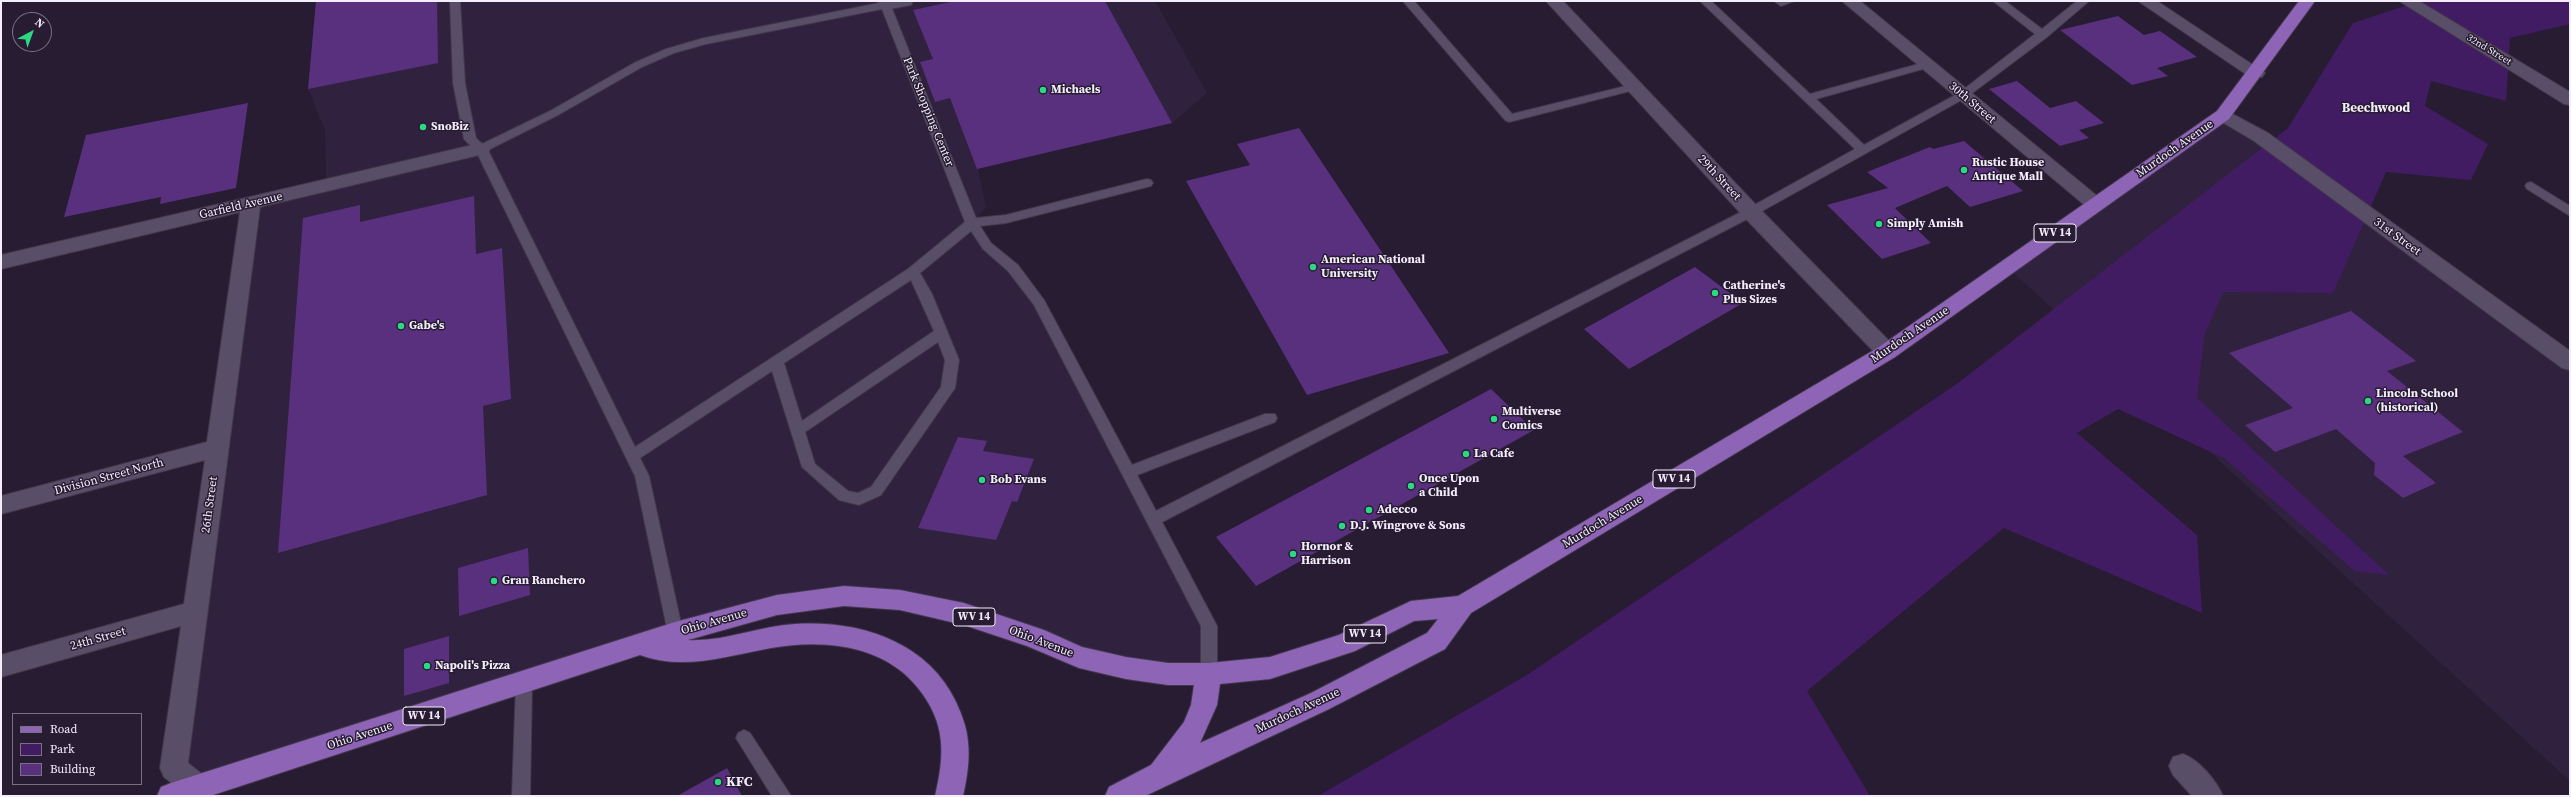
<!DOCTYPE html>
<html>
<head>
<meta charset="utf-8">
<style>
  body { margin:0 }
  #map { position:relative; width:2571px; height:797px; overflow:hidden; background:#271c32; font-family:"Source Serif 4",serif }
  canvas { display:block }
  .frame { position:absolute; inset:0; border:2px solid #f4edfc; pointer-events:none }
  .legend { position:absolute; left:12px; top:713px; width:130px; height:72px; box-sizing:border-box; background:#271c32; border:1px solid #797083; margin:0; padding:5px 7px; list-style:none; font-size:12px; color:#f4edfc }
  .legend li { display:flex; align-items:center; gap:8px; height:20px }
  .legend b { width:20px; border:1px solid #797083 }
  .north { position:absolute; left:12px; top:12px; width:40px; height:40px; box-sizing:border-box; background:#271c32; border:1px solid #797083; border-radius:50%; rotate:41deg; font-size:11px; font-weight:700; line-height:16px; text-align:center; color:#f4edfc }
  .north::after { content:''; display:block; margin:auto; width:14px; height:18px; background:#2dd884; clip-path:polygon(50% 0,100% 100%,50% 72%,0 100%) }
</style>
</head>
<body>
<div id="map">
<canvas width="2571" height="797"></canvas>
<div class="frame"></div>
<ul class="legend">
<li><b style="height:5px;background:#8d64b6"></b>Road</li>
<li><b style="height:11px;background:#421c63"></b>Park</li>
<li><b style="height:11px;background:#58307e"></b>Building</li>
</ul>
<div class="north">N</div>
</div>
<script>
const c = document.querySelector('canvas').getContext('2d');
c.lineJoin = 'round';
function fill(path, color) {
  c.fillStyle = color;
  c.fill(path, 'evenodd');
}
function trace(path, color, width, dash) {
  c.strokeStyle = color;
  c.lineWidth = width;
  c.lineCap = dash ? 'butt' : 'round';
  c.setLineDash(dash || []);
  c.stroke(path);
}
function label(font, color, halo, rows, align = 'center') {
  c.font = font + ' "Source Serif 4",serif';
  c.lineWidth = 3;
  c.setLineDash([]);
  c.textBaseline = 'middle';
  c.strokeStyle = halo;
  c.fillStyle = color;
  for (const [text, x, y, turn = 0] of rows) {
    c.save();
    c.translate(x, y);
    c.rotate((+turn || 0) * Math.PI / 180);
    c.textAlign = isNaN(turn) ? turn : align;
    if (halo) c.strokeText(text, 0, 0);
    c.fillText(text, 0, 0);
    c.restore();
  }
}
fill(new Path2D(`
  M316,1h839l52,92 -35,30 -194,46 8,38 -14,16 67,80 170,323v48h-41l-268,-74 -123,5 -579,183 -24,-20 77,-565 75,-17 -1,-56 -17,-41z
  M2223,115l347,247v419l-563,-514z`), '#30223e');
fill(new Path2D(`
  M2420,1h150v23l-60,14 -4,63 -75,-20 -6,25 63,38 -17,36 -85,-8 -53,121 -110,-1 -19,44 -7,62 192,177 -34,-4 -131,-113 -106,-49 -41,24 120,102 5,78 -198,-85 -197,163 63,105h-552l209,-121 431,-292 330,-255 65,-105z`), '#421c63');
fill(new Path2D(`
  M316,1h121l1,62 -130,26z
  M955,1h150l67,122 -195,46 -27,-71 -15,4 -15,-40 13,-3 -20,-49z
  M2118,16l26,19 16,-4 37,26 -40,11 11,8 -36,9 -72,-55z
  M2017,81l33,27 26,-7 28,22 -25,7 10,8 -29,8 -71,-57z
  M248,103l-12,85 -76,16 1,-7 -97,20 22,-82z
  M1299,128l150,225 -142,42 -121,-214 64,-16 -13,-21z
  M1964,141l59,50 -53,16 -23,-21 -52,22 36,35 -49,16 -55,-54 61,-17 -21,-16 63,-25 3,2z
  M474,196l2,58 26,-6 9,151 -28,7 4,89 -209,58 25,-335 57,-13v17z
  M1695,267l48,36 -114,66 -45,-40z
  M2351,311l65,50 -29,10 76,61 -60,24 33,27 -33,15 -29,-23 1,-12 -39,-34 -61,23 -30,-27 48,-17 -64,-55z
  M1491,389l43,41 -278,156 -40,-49z
  M958,437l29,4 -4,10 51,8 -17,43 -5,-1 -16,39 -78,-12z
  M528,548l2,47 -71,21 -1,-48z
  M449,636v47l-45,13v-47z
  M727,768l15,28h-65z`), '#58307e');
const service = new Path2D(`
  M450,1h10l5,82 11,55 6,6 68,-33 84,-48 32,-14 38,-11 175,-35v-2h10l87,217 30,-3 141,-36 4,1 2,3 -2,3 -145,37 -26,3 11,17 27,22 26,35 88,165 133,-51h10l2,4 -2,4 -138,53 19,36 591,-302 108,-60 -155,-148h11l99,93 112,-31h8v4l-114,32 48,46 95,-52 76,-59 -42,-33h12l37,28 35,-28h12l-42,36 -80,60 -212,118 -593,307 55,104v48l-2,5 -6,2 -6,-2 -2,-5v-48l-167,-321 -26,-34 -25,-22 -12,-18 -51,42 12,21 27,66 -4,28 -74,107 -22,10 -20,-5 -37,-33 -30,-96 -132,87 9,18 34,157 -2,5 -6,2 -6,-2 -34,-162 -159,-325 -12,-12 -11,-56zM882,9l83,213 -57,47 -273,178 -147,-297 70,-35 84,-48 32,-14 32,-9zM911,280l23,51 -132,90 -18,-58zM938,342l7,18 -4,27 -70,100 -13,6 -10,-2 -33,-27 -10,-32z
  M1403,1h11l98,113 122,-30 6,3 -2,2 -129,33 -4,-2z
  M1774,1h20l-13,5z
  M2531,182l39,24v10l-43,-27 -2,-3 2,-3z
  M524,676l6,2 2,5 -2,113h-18l4,-113 2,-5z
  M744,730l6,3 41,63h-19l-36,-58 2,-5z`);
const minor = new Path2D(`
  M879,1h34l-2,4 -26,5 -8,-5z
  M1546,1h17l195,206 137,140 3,5 -3,5 -8,3 -8,-3 -135,-140z
  M1842,1h18l242,199 3,4 -3,4 -7,2 -7,-2z
  M2138,1h19l108,72 -3,4h-12z
  M2399,1h20l151,91v13l-6,-1z
  M481,143l7,2 2,4 -2,4 -228,54 -72,556c12,10 25,16 23,33h-28l1,-3 -20,-16 -4,-9 21,-142 -180,51v-22l183,-51 21,-144 -204,54v-18l206,-54 33,-230 -239,57v-14z
  M2183,754c16,6 33,26 40,42h-31l-19,-21 -4,-9 4,-9z`);
const tertiary = new Path2D(`
  M2223,109l45,24 302,218v19l-8,-2 -308,-227 -37,-22 -3,-4 3,-4z`);
const primary = new Path2D(`
  M2299,1h16l-86,118 -334,238 -424,256 -26,36 -116,60 -184,87h-40l4,-9 42,-22 33,-43 7,-17 3,-20h-26l-42,-6 -47,-11 -52,-22 -63,-21 -64,-15 -56,-4 -67,9 -89,25c36,2 71,-14 107,-16 64,-4 132,17 161,78 6,13 11,26 12,40 2,18 -1,36 -5,54h-28c10,-42 11,-73 -17,-108 -35,-44 -96,-49 -147,-40 -44,8 -87,23 -131,7l-430,141h-53l4,-9 10,-4 504,-161 102,-27 67,-9 56,4 64,13 80,27 38,17 44,10 42,6h41l61,-6 69,-22 72,-34 47,-5 421,-249 338,-236zM1438,619l-11,14 -116,60 -111,50 17,-38 3,-21 50,-5 85,-28 59,-30z`);
trace(service, '#42394b', 2);
trace(minor, '#42394b', 2);
trace(tertiary, '#42394b', 2);
trace(primary, '#42394b', 2);
fill(service, '#594e67');
fill(minor, '#594e67');
fill(tertiary, '#594e67');
fill(primary, '#8d64b6');
for (const [x, y, r, color] of [
  [1043,90,4,"#2dd884"],
  [423,127,4,"#2dd884"],
  [1964,170,4,"#2dd884"],
  [1879,224,4,"#2dd884"],
  [1313,267,4,"#2dd884"],
  [1715,293,4,"#2dd884"],
  [401,326,4,"#2dd884"],
  [2368,401,4,"#2dd884"],
  [1494,419,4,"#2dd884"],
  [1466,454,4,"#2dd884"],
  [982,480,4,"#2dd884"],
  [1411,486,4,"#2dd884"],
  [1369,510,4,"#2dd884"],
  [1342,526,4,"#2dd884"],
  [1293,554,4,"#2dd884"],
  [494,581,4,"#2dd884"],
  [427,666,4,"#2dd884"],
  [718,782,4,"#2dd884"]
]) {
  const dot = new Path2D();
  dot.arc(x, y, r, 0, 2 * Math.PI);
  c.fillStyle = color;
  c.fill(dot);
  trace(dot, '#271c32', 1.5);
}
label('10px', '#f4edfc', '#271c32', [
  ["32nd Street",2489,50,31]
]);
for (const [x, y, w] of [
  [2055,233,42],
  [1674,479,42],
  [974,617,42],
  [1365,634,42],
  [424,716,42]
]) {
  const box = new Path2D();
  box.roundRect(x - w / 2, y - 9, w, 18, 3);
  c.fillStyle = '#271c32';
  c.fill(box);
  trace(box, '#f4edfc', 1);
}
label('bold 11px', '#f4edfc', null, [
  ["WV 14",2055,233],
  ["WV 14",1674,479],
  ["WV 14",974,617],
  ["WV 14",1365,634],
  ["WV 14",424,716]
]);
label('bold 12px', '#f4edfc', '#271c32', [
  ["Michaels",1051,90],
  ["SnoBiz",431,127],
  ["Rustic House",1972,163],
  ["Antique Mall",1972,177],
  ["Simply Amish",1887,224],
  ["American National",1321,260],
  ["University",1321,274],
  ["Catherine's",1723,286],
  ["Plus Sizes",1723,300],
  ["Gabe's",409,326],
  ["Lincoln School",2376,394],
  ["(historical)",2376,408],
  ["Multiverse",1502,412],
  ["Comics",1502,426],
  ["La Cafe",1474,454],
  ["Once Upon",1419,479],
  ["a Child",1419,493],
  ["Bob Evans",990,480],
  ["Adecco",1377,510],
  ["D.J. Wingrove & Sons",1350,526],
  ["Hornor &",1301,547],
  ["Harrison",1301,561],
  ["Gran Ranchero",502,581],
  ["Napoli's Pizza",435,666]
], 'left');
label('12px', '#f4edfc', '#271c32', [
  ["30th Street",1972,103,40],
  ["Park Shopping Center",928,112,68],
  ["Murdoch Avenue",2175,149,-35],
  ["29th Street",1719,178,47],
  ["Garfield Avenue",241,206,-13],
  ["31st Street",2397,237,36],
  ["Murdoch Avenue",1910,335,-34],
  ["Division Street North",109,477,-15],
  ["26th Street",210,505,-82],
  ["Murdoch Avenue",1603,522,-31],
  ["Ohio Avenue",714,622,-16],
  ["24th Street",98,639,-16],
  ["Ohio Avenue",1041,642,21],
  ["Murdoch Avenue",1298,711,-25],
  ["Ohio Avenue",360,736,-18]
]);
label('bold 13px', '#f4edfc', '#271c32', [
  ["Beechwood",2376,109]
]);
label('bold 14px', '#f4edfc', '#271c32', [
  ["KFC",726,782]
], 'left');
</script>
</body>
</html>
